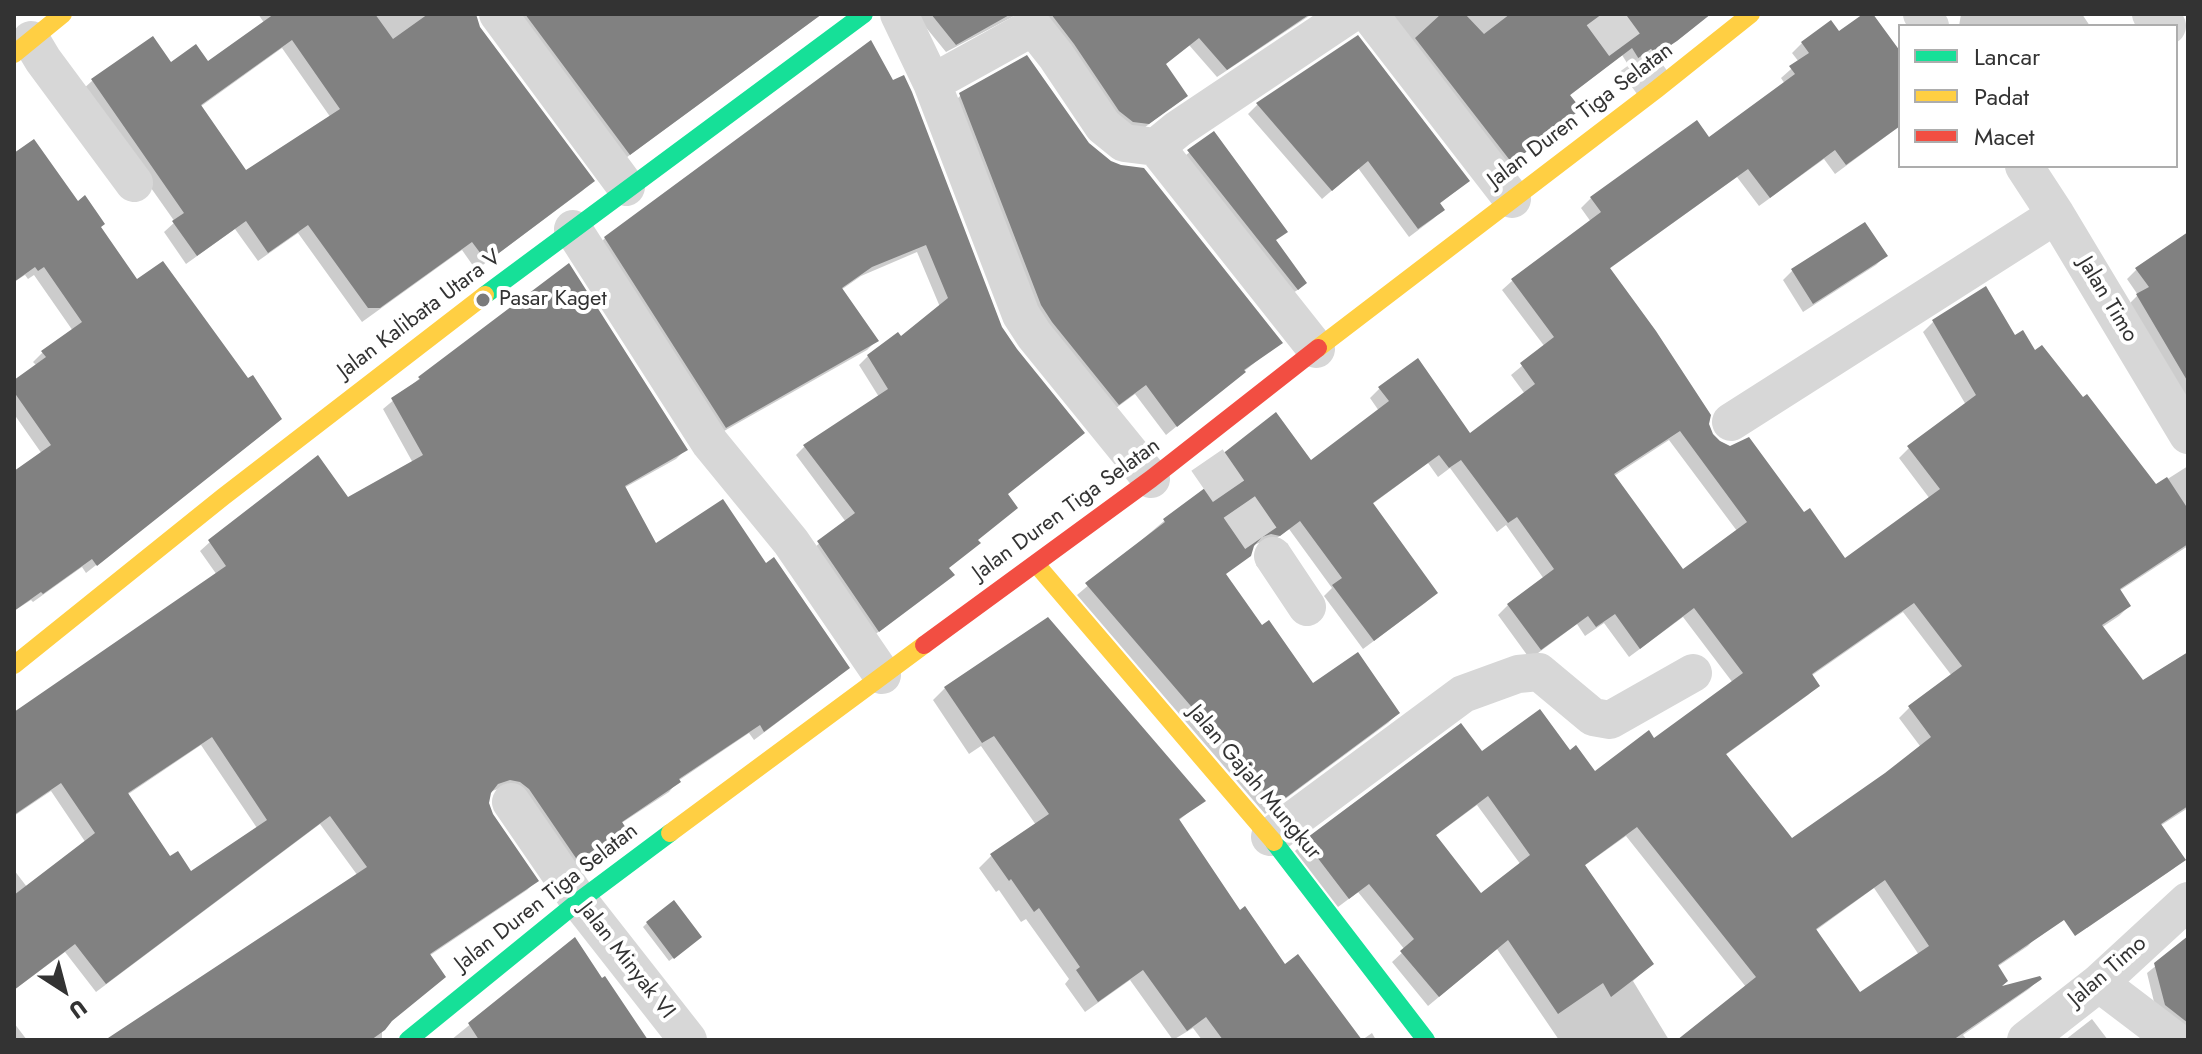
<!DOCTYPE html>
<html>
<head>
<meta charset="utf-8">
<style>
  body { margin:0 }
  #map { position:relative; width:2202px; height:1054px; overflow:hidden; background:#fff; font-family:Jost,sans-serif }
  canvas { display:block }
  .frame { position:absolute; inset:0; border:16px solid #333; pointer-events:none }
  .legend { position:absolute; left:1898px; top:24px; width:280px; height:144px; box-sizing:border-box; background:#fff; border:2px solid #adadad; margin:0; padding:10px 14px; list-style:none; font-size:24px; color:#333 }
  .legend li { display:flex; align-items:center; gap:16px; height:40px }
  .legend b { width:40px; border:2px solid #adadad }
  .north { position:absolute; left:24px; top:950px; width:80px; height:80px; -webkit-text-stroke:6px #fff; paint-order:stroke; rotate:144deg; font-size:22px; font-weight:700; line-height:32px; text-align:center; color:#333 }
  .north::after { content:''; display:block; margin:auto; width:28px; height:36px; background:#333; clip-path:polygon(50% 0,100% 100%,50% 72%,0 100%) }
</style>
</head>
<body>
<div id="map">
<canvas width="2202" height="1054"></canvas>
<div class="frame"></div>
<ul class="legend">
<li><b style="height:10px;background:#16e098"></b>Lancar</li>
<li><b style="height:10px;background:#ffcf43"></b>Padat</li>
<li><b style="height:10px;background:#f24e42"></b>Macet</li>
</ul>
<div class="north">U</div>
</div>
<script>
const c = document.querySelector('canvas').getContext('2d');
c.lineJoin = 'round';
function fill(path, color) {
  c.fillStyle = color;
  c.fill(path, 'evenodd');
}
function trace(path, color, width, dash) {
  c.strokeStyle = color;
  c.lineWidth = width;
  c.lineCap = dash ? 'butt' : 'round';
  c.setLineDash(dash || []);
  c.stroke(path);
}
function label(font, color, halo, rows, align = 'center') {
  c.font = font + ' Jost,sans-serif';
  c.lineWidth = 8;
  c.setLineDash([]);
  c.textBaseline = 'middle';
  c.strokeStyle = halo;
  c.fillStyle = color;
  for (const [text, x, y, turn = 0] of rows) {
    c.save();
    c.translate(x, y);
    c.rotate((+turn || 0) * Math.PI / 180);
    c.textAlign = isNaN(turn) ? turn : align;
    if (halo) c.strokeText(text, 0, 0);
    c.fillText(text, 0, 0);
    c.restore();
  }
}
fill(new Path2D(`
  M258,14h216l5,14 113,153 -10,10 -106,79 -14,-20 -100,72 -64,-89 -40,28 -23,-32 -49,35 -22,-32 11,-10 -93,-132 10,-9 60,-42 19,26 37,-2 57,-39zM282,48l49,70 -85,54 -46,-65z
  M509,14h313l-203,149z
  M915,14h103l-72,38z
  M1027,14h285l-95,63 -28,-32 -25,20 22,30 -47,37 -15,-2z
  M1382,14h318l-6,13 -28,22 -34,22 -10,-16 -53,41 1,21 -67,53z
  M1866,14h5l29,40v72l-65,48 -11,-15 -65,47 -22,-29 -128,92 98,155 4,12 93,78 40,47 86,-62 -31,-41 10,-10 57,-43 -43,-73 10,-10 53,-33 29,49 20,15 120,134 33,-21v80l-69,45 10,15 -10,10 -18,12 42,55 45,-29v154l-28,18 23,33 -10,10 -86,59 -25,-30 -25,38 -9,10 -31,21 1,22 41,-10 -10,10 -66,46 4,5h-261l40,-53 -120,-151 -42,30 68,98 -19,17 36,59h-110l-62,-91 -69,57 -36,-44 13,-12 -47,-58 -20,15 -43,-56 10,-10 155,-115 21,28 89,-2 24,22 60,-33 79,-58 -50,-66 -54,40 -25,-34 -19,13 -8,-12 -47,35 -32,-44 10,-10 36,-26 -38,-54 -9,7 -47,-64 -12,9 -10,-14 -57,42 64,88 -10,10 -62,46 -39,-53 8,-8 -43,-59 -21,16 -9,-2 -8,3 -34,32 95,108 86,27 -10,10 -123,91 -188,-219 87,-74 43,-32 -8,-11 10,-10 101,-5 69,-52 -9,-13 10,-10 89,47 56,-41 -14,-19 34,-28 -43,-57 10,-9 79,-59 -10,-14 10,-10 117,-58 77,-56 -4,-6 18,-16 -7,-9 10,-10 37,-9zM1669,440l68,91 -55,40 -68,-95zM1903,612l49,64 -43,32 -10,10 21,28 -34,28 -95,67 -67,-85 84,-61 10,-10 -7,-9zM1477,805l44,60 -40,30 -46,-59zM1874,888l45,67 -59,39 -45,-63z
  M1961,14h121l8,12h-131z
  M1357,38l111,143 -30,24 4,5 -9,9 -24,18 -51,-69 -36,31 -74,-85 9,-9z
  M893,83l113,412 -29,46 -30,28 -4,14 -74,56 -59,-88 36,-29 -50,-67 8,-8 75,-50 -20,-32 9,-9 33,-17 39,-32 -23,-55 -56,24 -20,14 35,51 -9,9 -150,85 -120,-188 8,-9z
  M961,95l126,49 193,198 -114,93 -31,-41 -27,20 -66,-82 -91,-227z
  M1214,134l71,98 -11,9 25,48 -9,6 -108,-137z
  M14,155l63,48 21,25 39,54 132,147 -183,144 -4,-6 -49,35 -2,-2 -17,11v-137l28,-20 -28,-40v-32l23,-16 -4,-4 10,-10 30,-21 -39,-56 -6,4 -3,-4 -11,7z
  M2188,234v175l-61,-103 11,-11 -11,-16 10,-10z
  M1885,256l-9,9 -73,47 -20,-32 9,-9z
  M420,378l266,71 -10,10 -52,29 32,58 182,131 -84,63 -5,-7 -71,48 -9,11 -49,32 3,4 -9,10 -46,31 -57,-78 -13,-2 -9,3 -2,11 4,12 45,66 -9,9 -98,66 -47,75v9h-259l235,-164 -38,-52 -224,168 -31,-40 -51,38v-120l13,17 59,-44 -35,-52 -37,25v-102l203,-139 -17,-24 10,-9 138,-42 65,-37 -30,-54zM201,745l56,83 -66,45 -21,-14 -43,-64z
  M945,688l258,112 -25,21 61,92 45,53 75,74h-157l-9,-12 -20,12 -43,-60 -45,32 -20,-28 4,-5 -43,-60 -5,3 -22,-32 -3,2 -17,-24 12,-12 45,-31 -55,-79 -12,8 -36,-54z
  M647,923l49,18 -27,20 -26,-34z
  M574,940l28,41 45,59h-196z
  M2188,940v100l-33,-34 -8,-33z
  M2092,1019l16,21h-43z
  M14,1023l13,17h-13z
  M1372,1033l4,7h-14z`), '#0003');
fill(new Path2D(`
  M274,14h101l18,25 35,-25h48l4,13 115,154 -108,81 -15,-20 -92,66h-12l-60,-83 -40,28 -22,-32 -49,35 -25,-35 12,-8 -93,-134 62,-43 18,26 25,-18 12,17zM292,40l48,69 -94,61 -45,-65z
  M525,14h297l-192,141z
  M931,14h80l-55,31z
  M1051,14h259l-83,56 -28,-32 -33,26 22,32 -39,28 -16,-2 -14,-11 -45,-67z
  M1441,14h24l19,20 26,-20h201l-34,27 -35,23 -10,-16 -62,47 11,14 -69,54 -97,-125z
  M1863,14h10l27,37v75l-54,39 -11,-15 -65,48 -22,-29 -138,99 46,63 55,84 -2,9 4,10 7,7 10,5 19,-9 55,75 6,-4 35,50 95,-69 -33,-43 69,-51 -44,-75 54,-34 29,49 8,-5 12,20 7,-5 41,52 4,-3 69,90 11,-7 21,32v35l-68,45 11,17 -29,19 41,55 45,-28v154l-27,18 25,36 -111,76 -11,-16 -66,45 10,16 -6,5 38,-10 2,3 -89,61h-276l79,-63 -119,-150 -52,38 69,99 -43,33 -8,-14 -45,31 -50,-74 -69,57 -39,-46 14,-12 -45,-55 -20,15 -45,-59 157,-117 21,28 58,-42 30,41 6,-5 19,26 54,-41 5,8 89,-65 -49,-65 -54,41 -25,-35 -19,13 -8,-11 -47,34 -34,-46 47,-35 -37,-52 -9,6 -47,-63 -12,8 -10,-13 -66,48 65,90 -64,48 -42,-56 10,-7 -42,-57 -20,15 -9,-2 -9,3 -8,9 -3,10 -25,18 36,51 7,-5 44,63 45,-31 42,61 -124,92 -191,-222 80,-61 -2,-3 54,-40 -10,-13 69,-54 35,48 78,-59 -11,-14 40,-29 52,75 65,-49 -15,-21 34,-26 -43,-58 90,-67 -11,-15 107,-77 12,17 86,-63 -6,-8 20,-13 -8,-11 30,-22 8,11zM1680,431l67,91 -64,47 -69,-95zM1914,603l48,63 -54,40 23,31 -46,36 -93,65 -66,-84 94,-68 -8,-12zM1488,796l42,59 -49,38 -45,-58zM1885,880l44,66 -69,46 -44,-63z
  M1358,35l112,146 -30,22 5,7 -27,19 -50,-68 -36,30 -76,-88z
  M871,40l22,40 11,-5 8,17 90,235 15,22 68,84 -77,61 10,14 -40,32 3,3 -32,25 6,7 -76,57 -62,-91 38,-28 -52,-68 85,-56 -21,-34 31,-23 3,4 47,-38 -22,-53 -54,22 -30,21 37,53 -153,87 -122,-191z
  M1027,55l62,88 22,18 10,4 23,3 139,175 -39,27 2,2 -69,55 -31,-42 -27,20 -67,-83 -11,-17 -82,-212z
  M1214,131l74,101 -12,8 31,43 -9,7 -111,-140z
  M34,139l44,62 7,-6 20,29 -4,3 36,52 26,-18 85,117 5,-3 29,44 -185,147 -5,-7 -49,35 -2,-2 -27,19v-140l37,-26 -37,-53v-12l32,-23 -5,-6 41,-29 -38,-55 -6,4 -3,-4 -21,15v-129z
  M1865,222l23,34 -75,48 -22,-35z
  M2188,232v150l-52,-88 13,-7 -14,-19z
  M569,263l119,187 -63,36 31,57 67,-44 43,64 8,-6 76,111 -86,64 -4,-7 -81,54 2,3 -59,40 4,6 -48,33 -49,-72 -9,-7 -10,-2 -12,4 -7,9 -2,10 4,11 46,67 -109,73 16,23 -54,44 -7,9 -14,10h-266l262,-173 -37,-51 -224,168 -31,-40 -61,46v-95l81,-62 -34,-50 -47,32v-103l212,-146 -18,-26 110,-85 30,42 75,-42 -32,-57 29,-19 -2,-2zM212,737l55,83 -76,51 -13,-20 -8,5 -42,-63z
  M1048,617l158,184 -27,18 61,91 5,-4 40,58 13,-10 64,86h-139l-17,-23 -19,14 -44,-61 -45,32 -22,-32 4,-3 -41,-59 -5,4 -23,-33 -2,2 -19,-27 59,-40 -55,-78 -12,7 -38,-56z
  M674,900l28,37 -28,22 -28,-37z
  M2188,936v87l-23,-18 -11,-42z
  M575,937l27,41 3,-2 43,64h-169l-11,-17z`), '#818181');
trace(new Path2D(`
  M1602,14l55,75
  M1207,460l66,96`), '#d6d6d6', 38, [38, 19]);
trace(new Path2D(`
  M498,14l128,173
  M899,14l33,69 89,232 13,20 117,144
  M1369,14l143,185
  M1922,14l8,12
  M2151,14l16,12
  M31,40l12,20 91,123
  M932,83l101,-56 23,29 47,70 21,17 32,4 22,-18 172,-115
  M1156,147l160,202
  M2024,166l32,49 132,220
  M573,229l137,214 81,99 91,133
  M1731,422l325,-207
  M1273,556l34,51
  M511,802l68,99 109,139
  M1270,837l193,-143 55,-20 21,-2 54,45 17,3 83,-47
  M2099,983l75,57
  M2026,1040l73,-57 89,-82`), '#d7d7d7', 38);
trace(new Path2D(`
  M485,295l379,-281
  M1274,842l152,198
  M408,1040l171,-139 91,-68`), '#16e098', 18);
trace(new Path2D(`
  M14,54l49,-40
  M1318,348l339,-259 94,-75
  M1036,564l238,278
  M14,665l209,-168 262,-202
  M670,833l254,-188`), '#ffcf43', 18);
trace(new Path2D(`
  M924,645l227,-166 167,-131`), '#f24e42', 18);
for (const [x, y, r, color] of [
  [483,300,8,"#7a7a7a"]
]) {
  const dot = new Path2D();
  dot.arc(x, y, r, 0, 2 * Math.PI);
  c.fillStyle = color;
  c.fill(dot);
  trace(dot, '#fff', 3);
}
label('22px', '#333', '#fff', [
  ["Jalan Duren Tiga Selatan",1581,116,-37],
  ["Jalan Timo",2107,300,59],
  ["Jalan Kalibata Utara V",420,315,-37],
  ["Jalan Duren Tiga Selatan",1067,510,-36],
  ["Jalan Gajah Mungkur",1254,783,50],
  ["Jalan Duren Tiga Selatan",547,898,-38],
  ["Jalan Minyak VI",626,961,52],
  ["Jalan Timo",2108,972,-41]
]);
label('22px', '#333', '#fff', [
  ["Pasar Kaget",499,300]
], 'left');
</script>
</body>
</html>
